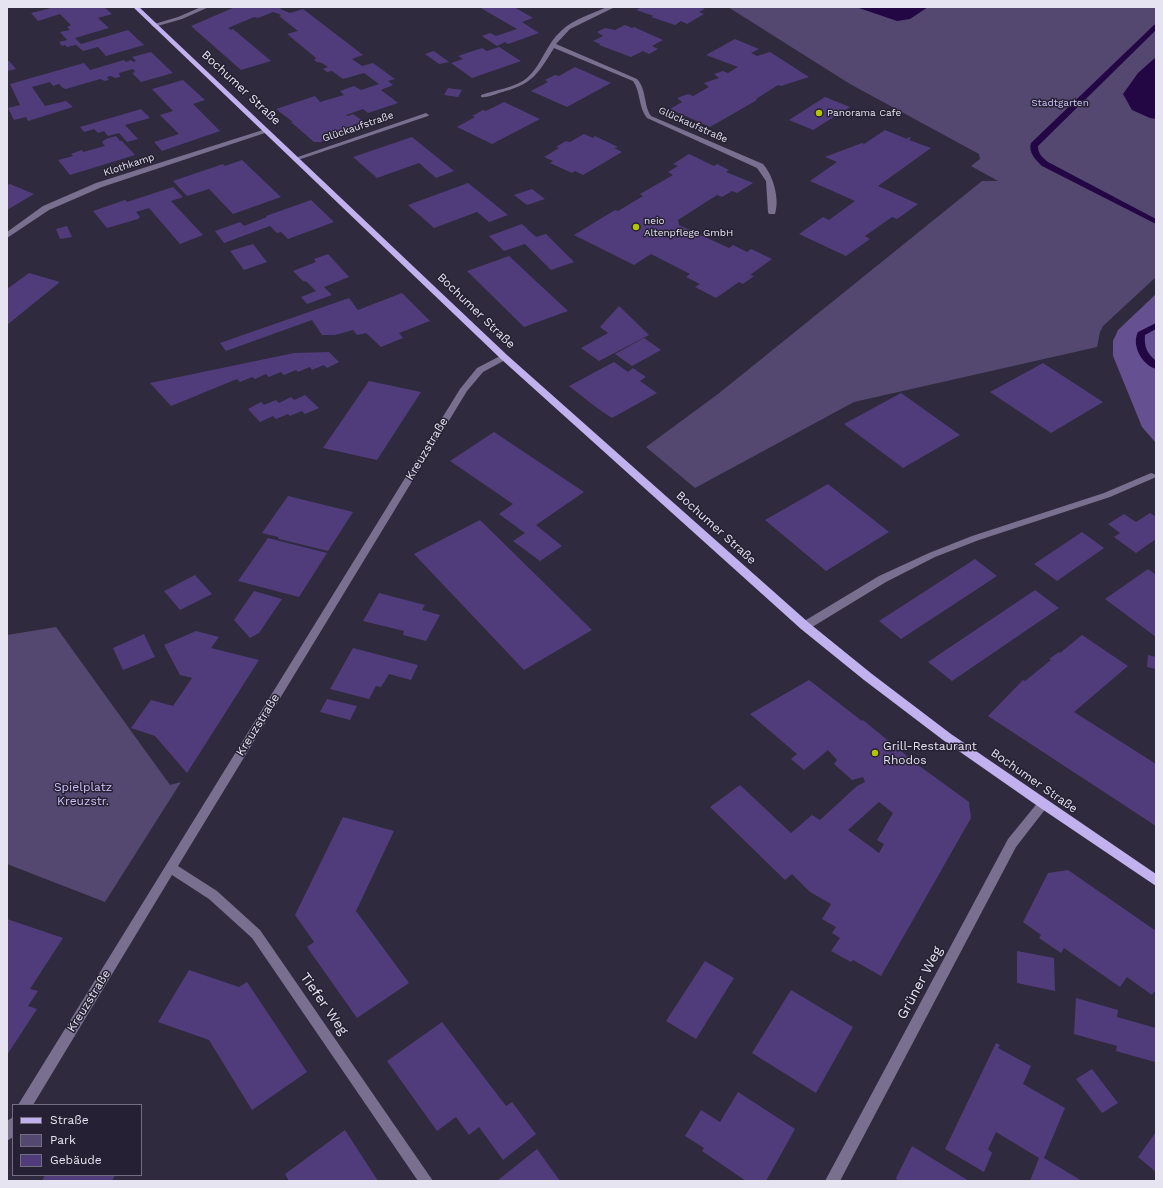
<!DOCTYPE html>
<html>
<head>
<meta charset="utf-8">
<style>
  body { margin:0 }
  #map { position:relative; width:1163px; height:1188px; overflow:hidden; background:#2f2a3d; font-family:"Work Sans",sans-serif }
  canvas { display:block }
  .frame { position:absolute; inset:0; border:8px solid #e7e4f1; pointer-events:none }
  .legend { position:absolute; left:12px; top:1104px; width:130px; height:72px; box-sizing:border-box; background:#252033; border:1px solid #736e7f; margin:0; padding:5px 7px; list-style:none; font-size:12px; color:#e7e4f1 }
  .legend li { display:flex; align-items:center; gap:8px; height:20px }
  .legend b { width:20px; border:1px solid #736e7f }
</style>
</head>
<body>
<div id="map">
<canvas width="1163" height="1188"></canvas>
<div class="frame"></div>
<ul class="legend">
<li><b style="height:5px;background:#c2b1ef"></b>Straße</li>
<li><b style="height:11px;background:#544870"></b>Park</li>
<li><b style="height:11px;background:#513c7b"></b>Gebäude</li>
</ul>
</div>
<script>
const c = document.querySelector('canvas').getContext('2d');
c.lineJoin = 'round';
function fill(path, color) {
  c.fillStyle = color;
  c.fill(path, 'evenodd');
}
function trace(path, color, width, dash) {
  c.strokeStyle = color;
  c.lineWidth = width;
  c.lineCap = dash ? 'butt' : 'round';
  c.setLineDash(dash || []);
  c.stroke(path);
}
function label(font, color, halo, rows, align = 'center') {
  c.font = font + ' "Work Sans",sans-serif';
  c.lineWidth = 3;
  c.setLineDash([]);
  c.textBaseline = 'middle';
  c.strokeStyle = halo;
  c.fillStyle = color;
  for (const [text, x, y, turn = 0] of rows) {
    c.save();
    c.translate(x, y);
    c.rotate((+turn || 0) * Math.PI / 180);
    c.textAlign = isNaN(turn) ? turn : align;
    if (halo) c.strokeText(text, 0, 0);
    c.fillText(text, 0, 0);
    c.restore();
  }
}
fill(new Path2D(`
  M728,7h428v270l-53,49 -3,6 -3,15 -243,55 -159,86 -49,-41 72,-53 264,-213h16l-27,-15 9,-7 -1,-5 -129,-70z
  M56,627l114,158 11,-3 -76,120 -98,-38v-229z`), '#544870');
fill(new Path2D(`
  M1156,294v149l-14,-16 -29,-71v-15l5,-11z`), '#655091');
fill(new Path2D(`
  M856,7h72l-18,12 -13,2z
  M1156,57v62l-6,-1 -18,-8 -9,-16 15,-21z`), '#220744');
fill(new Path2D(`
  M1156,24v6l-118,116c0,8 4,11 10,16l108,57v5l-114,-58c-6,-6 -14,-13 -11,-23l123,-118z
  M1156,323v6l-11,6c-1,12 2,18 11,26v8c-14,-4 -25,-24 -18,-37z`), '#220744');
fill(new Path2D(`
  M55,7h49l8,7 -14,4 11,10 -34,10 6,6 47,-14 16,15 -38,11 -8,-9 -15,4 -7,-6 -9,2 -2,-2 -3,1 -3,-4 8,-2 -7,-8 10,-2 -3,-3 4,-2 -11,-11 -22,7 -7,-8z
  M235,7h49l-4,2 10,4 13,-4 60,46 -11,4 10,7 11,-3 22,16 -7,2 5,4 -12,5 17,13 -30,10 -5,-4 -17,6 2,1 5,-2 17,12 -49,16h-7l-23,-20h2l-17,-13 39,-13 5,6 24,-7 -4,-4 14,-5 7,4 18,-6 -15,-11 -21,6 -11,-8 -5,1 -4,-3 5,-2 -6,-4 -5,-1 -3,-2 2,-2 -29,-24 11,-3 -19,-15 3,-1 -9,-3 -15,6 -4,-1 -26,11 3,2 2,-1 38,32 -30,9 -50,-44z
  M479,7h35l19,11 -11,4 17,11 -31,11 -3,-2 -8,4 -15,-10 8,-3 6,3 21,-7z
  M642,7h58l5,2 -6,3 5,2 -17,10 -6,-3 -6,4 -24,-8 3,-1 -18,-6z
  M625,25l7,3 2,-1 29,13 -11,6 6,3 -9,5 -6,-3 -12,6 -32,-12 1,-1 -7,-3 10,-5 -6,-4 8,-4 10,2z
  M735,39l24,10 -8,4 6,3 13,-4 39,25 -28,9 -3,-1 -22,14 1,1 -47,27 -40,-18 12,-7 -5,-4 11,-4 5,2 16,-9 -5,-4 15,-5 -5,-4 9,-3 5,2 10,-6 -32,-12z
  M499,47l22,14 -49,17 -21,-15 12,-4 -5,-3 24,-8 5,3z
  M434,51l15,11 -10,2 -14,-10z
  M151,52l22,21 -32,9 -9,-9 3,-1 -2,-3 -14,4 1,4 -5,1 -4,-2 -4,1 2,3 -4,1 -5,-2 -34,10 -3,-1 -4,-4 -6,2 -3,-4 -18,5 13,19 21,-5 7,6 -45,14 -2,-4 -12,3 -6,-12 12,-3 -10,-21 74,-21 6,7 34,-10 2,2 5,-2 2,2 3,-1 -4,-4z
  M7,61h2l7,8 -9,2z
  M575,67l36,16 -44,24 -36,-16 17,-9 -3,-2 10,-5 4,1z
  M183,80l22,20 -12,4 27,27 -58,20 -8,-9 25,-8 -19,-19 13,-4 -21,-22z
  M448,88l14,2 -4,7 -14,-2z
  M825,97l25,10 -37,23 -24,-10z
  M504,102l36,17 -48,25 -35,-17 18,-10 -3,-1 11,-6 3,1z
  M141,109l9,9 -25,7 13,14 -11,3 -8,-9 -11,3 -4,-5 -6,2 -4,-4 -10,3 -4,-5z
  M885,130l22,9 2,-2 2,1 -2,2 22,8 -53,38 40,18 -21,15 -5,-2 -27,19 5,3 -24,17 -47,-22 24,-17 6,3 26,-19 -45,-20 27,-19 -12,-5 37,-14 2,1z
  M584,134l9,4 2,-2 23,11 -4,1 8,4 -39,23 -8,-4 -3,2 -22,-10 3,-2 -9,-4 15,-9 -3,-1 10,-6 4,1z
  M116,136l4,5h2l13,14 -65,20 -12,-15 15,-4 -2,-2 11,-4 1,2 22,-6 -3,-4 4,-3z
  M412,137l42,34 -18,7 -17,-15 -42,15 -24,-21z
  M689,154l25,12 3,-2 12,6 -3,2 27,11 -16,10 -5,-2 -10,6 -5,-2 -39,25 1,5 50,23 4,-3 14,7 4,-3 21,10 -22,16 4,1 -11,8 -4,-2 -23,16 -21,-11 5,-3 -14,-7 4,-3 -39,-20 -17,11 -60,-30 41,-25 3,1 25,-15 -3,-2 33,-19 -5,-3 10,-6 -5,-2z
  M242,160l39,37 -48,17 -24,-25 -22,7 -14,-15 50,-17 2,2z
  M468,183l40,32 -19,7 -12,-10 -43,16 -26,-23z
  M10,184l24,10 -27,16v-25z
  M173,187l10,10 -12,4 32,34 -23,9 -31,-36 -13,4 4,5 -2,2 -31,9 -14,-17 32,-11 2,2z
  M532,189l13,10 -18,6 -13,-10z
  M311,200l23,22 -46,17 -7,-7 -4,1 -7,-7 -46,17 -9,-12 25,-9 4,4 23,-9 -1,-1z
  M522,224l14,13 10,-3 28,28 -23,8 -26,-26 -21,7 -15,-15z
  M67,226l5,11 -12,2 -4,-10z
  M253,244l14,18 -23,8 -14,-19z
  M328,254l21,23 -25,10 8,8 -25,9 -6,-7 15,-6 -9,-9 -4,-1 -10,-10 23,-9 -2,-3z
  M509,256l59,55 -44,16 -57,-56z
  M29,273l31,9 -53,43v-36z
  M402,293l28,28 -31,12 4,5 -22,9 -15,-14 -9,2 -4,-5 -18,5h-13l-10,-15 -86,31 -6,-8 129,-45 9,12z
  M619,306l30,29 -50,26 -18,-13 27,-15 -8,-6z
  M644,338l17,12 -29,16 -17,-12z
  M329,352l10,10 -12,6 -3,-3 -12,5 -2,-3 -12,5 -2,-2 -12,5 -3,-3 -12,5 -3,-3 -11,5 -3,-2 -12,5 -3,-3 -66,27 -21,-23 144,-30z
  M614,362l14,10 5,-4 13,9 -6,4 17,12 -45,25 -15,-10 -28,-22z
  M1043,363l60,39 -52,31 -61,-41z
  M369,381l52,11 -44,68 -54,-12z
  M901,393l59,42 -57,33 -59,-44z
  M305,395l14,13 -14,6 -3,-3 -12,5 -2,-2 -12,5 -3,-3 -13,6 -12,-13 13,-7 3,3 12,-5 3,3 12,-6 3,3z
  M494,432l90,60 -48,33 26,21 -22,15 -27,-20 12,-8 -26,-19 14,-10 -63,-43z
  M828,484l61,48 -63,39 -61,-51z
  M288,496l65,16 -25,39 -49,-12 -1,-2 -16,-4z
  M1150,513l6,4v22l-20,14 -22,-16 6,-4 -12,-9 16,-10 12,8z
  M480,520l112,110 -68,40 -110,-116z
  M1082,532l22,16 -47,33 -23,-17z
  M268,538l59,15 -28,44 -61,-16z
  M975,559l22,17 -96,63 -22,-18z
  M1148,569l8,6v62l-51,-38z
  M195,575l17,19 -32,16 -16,-19z
  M1035,590l24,18 -107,73 -24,-19z
  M254,591l28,8 -23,34 -9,5 -16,-18z
  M379,593l46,12 -3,5 18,5 -14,26 -23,-6 1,-4 -41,-10z
  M196,631l23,6 -8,11 48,12 -72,113 -32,-37 -24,-8 20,-28 22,6 19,-28 -12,-3 -16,-30z
  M144,634l11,23 -32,13 -10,-22z
  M1082,635l46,31 -54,46 82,52v62l-168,-110 35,-36 2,1 26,-21 -2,-1 10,-7 1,1z
  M353,648l65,17 -7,15 -22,-6 -8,13 -5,-1 -7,13 -39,-10z
  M1148,655l8,2v12l-9,-2z
  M809,680l53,41 1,-1 55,45 51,37 2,16 -90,158 -28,-16 -2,2 -20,-11 9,-13 -8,-5 4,-6 -14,-8 9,-15 -21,-12 -18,-18 -7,6 -75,-73 30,-22 51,48 21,-18 8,5 37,-34 8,-4 -2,-5 -11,3 -18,-16 3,-4 -9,-10 -24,20 -13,-11 6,-5 -47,-40zM879,802l14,11 -16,27 7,4 -5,9 -31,-23z
  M327,699l30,7 -7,14 -30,-8z
  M343,817l51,14 -38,80 53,72 -52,35 -50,-71 7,-5 -19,-27z
  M1068,870l88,61v62l-2,-1 -2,3 -25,-18 -7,10 -56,-39 -3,5 -22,-15 2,-3 -18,-13 25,-49z
  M7,919l56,19 -33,51 8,2 -10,15 9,3 -30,46z
  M1017,951l37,7 1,33 -38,-8z
  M705,961l29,17 -38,61 -30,-18z
  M189,970l50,17 8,-5 60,90 -55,38 -43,-70 -51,-18z
  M791,990l62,37 -37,66 -64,-40z
  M1076,998l42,12 -1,7 39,11 -1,34 -39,-11 1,-5 -43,-12z
  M442,1022l64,84 6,-4 24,32 -33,26 -24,-33 -10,8 -13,-18 -19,14 -50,-70z
  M996,1043l4,2 -2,3 33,18 -8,18 42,24 -21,50 38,23h-52l9,-23 -43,-26 -8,17 4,4 -8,19 -39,-23z
  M1092,1069l26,34 -16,10 -26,-34z
  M738,1092l57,37 -29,52h-20l-44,-30 2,-3 -19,-12 16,-26 19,12z
  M345,1130l33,51h-89l-4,-7z
  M1156,1132v40l-18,-15z
  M912,1146l57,35h-73l1,-2 -1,-1z
  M537,1149l23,32h-63z
  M45,1175h70l-3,6h-70z`), '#513c7b');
fill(new Path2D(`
  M201,7h8l-27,12 -28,8 -3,-2 27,-8z
  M607,7h8l-45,22 -14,15 81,35c10,11 6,25 14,37l112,48c10,11 17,35 12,50h-6l-1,-2 -2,-31 -9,-13 -110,-50c-9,-11 -6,-26 -14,-37l-79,-33c-18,29 -22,36 -55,45 -6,2 -13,5 -18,4v-2c14,-5 33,-7 46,-17 15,-13 19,-34 34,-47 12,-12 31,-17 46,-24z
  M426,113l3,2 -1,1 -130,44 -6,-1z
  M266,129l2,1v2l-166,55 -53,23 -42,28v-6l36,-26 53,-23z
  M504,354l4,3 -1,2 -24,13 -16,19 -289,475 39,25 43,39 173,251h-15l-166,-243 -43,-39 -37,-24 -139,230h-15l442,-716 17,-21z
  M1151,473l3,1 2,2 -2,2 -44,19 -131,43 -44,17 -49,25 -77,47h-8l-1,-3 1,-3 78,-47 50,-23 43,-17 132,-43z
  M1043,799l4,2 2,3 -2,3 -31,40 -176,334h-15l183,-342 31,-38z
  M13,1117v20l-6,4v-20z`), '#78708e');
fill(new Path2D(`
  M133,7h6l368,348 302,268 63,51 79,60 205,140v12l-117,-79 -96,-67 -79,-60 -63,-51 -300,-270z`), '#c2b1ef');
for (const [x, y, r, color] of [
  [819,113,4,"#b1c500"],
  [636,227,4,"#b1c500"],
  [875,753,4,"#b1c500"]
]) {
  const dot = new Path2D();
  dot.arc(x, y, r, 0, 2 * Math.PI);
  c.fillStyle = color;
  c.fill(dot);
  trace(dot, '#252033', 1.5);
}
label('10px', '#d1c2fb', '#252033', [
  ["Stadtgarten",1060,103]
]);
label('10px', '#e7e4f1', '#252033', [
  ["Panorama Cafe",827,113],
  ["neio",644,221],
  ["Altenpflege GmbH",644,233]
], 'left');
label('10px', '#e7e4f1', '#252033', [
  ["Glückaufstraße",693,125,24],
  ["Glückaufstraße",358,127,-19],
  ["Klothkamp",129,165,-18]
]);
label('12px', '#e7e4f1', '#252033', [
  ["Bochumer Straße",241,88,43],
  ["Bochumer Straße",476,311,44],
  ["Kreuzstraße",427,449,-59],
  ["Bochumer Straße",716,528,42],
  ["Kreuzstraße",258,725,-58],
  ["Bochumer Straße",1034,781,35],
  ["Kreuzstraße",89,1001,-58]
]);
label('12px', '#e7e4f1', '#252033', [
  ["Grill-Restaurant",883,746],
  ["Rhodos",883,760]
], 'left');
label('12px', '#d1c2fb', '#252033', [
  ["Spielplatz",83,787],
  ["Kreuzstr.",83,801]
]);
label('14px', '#e7e4f1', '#252033', [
  ["Grüner Weg",920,983,-62],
  ["Tiefer Weg",324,1004,55]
]);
</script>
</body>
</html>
